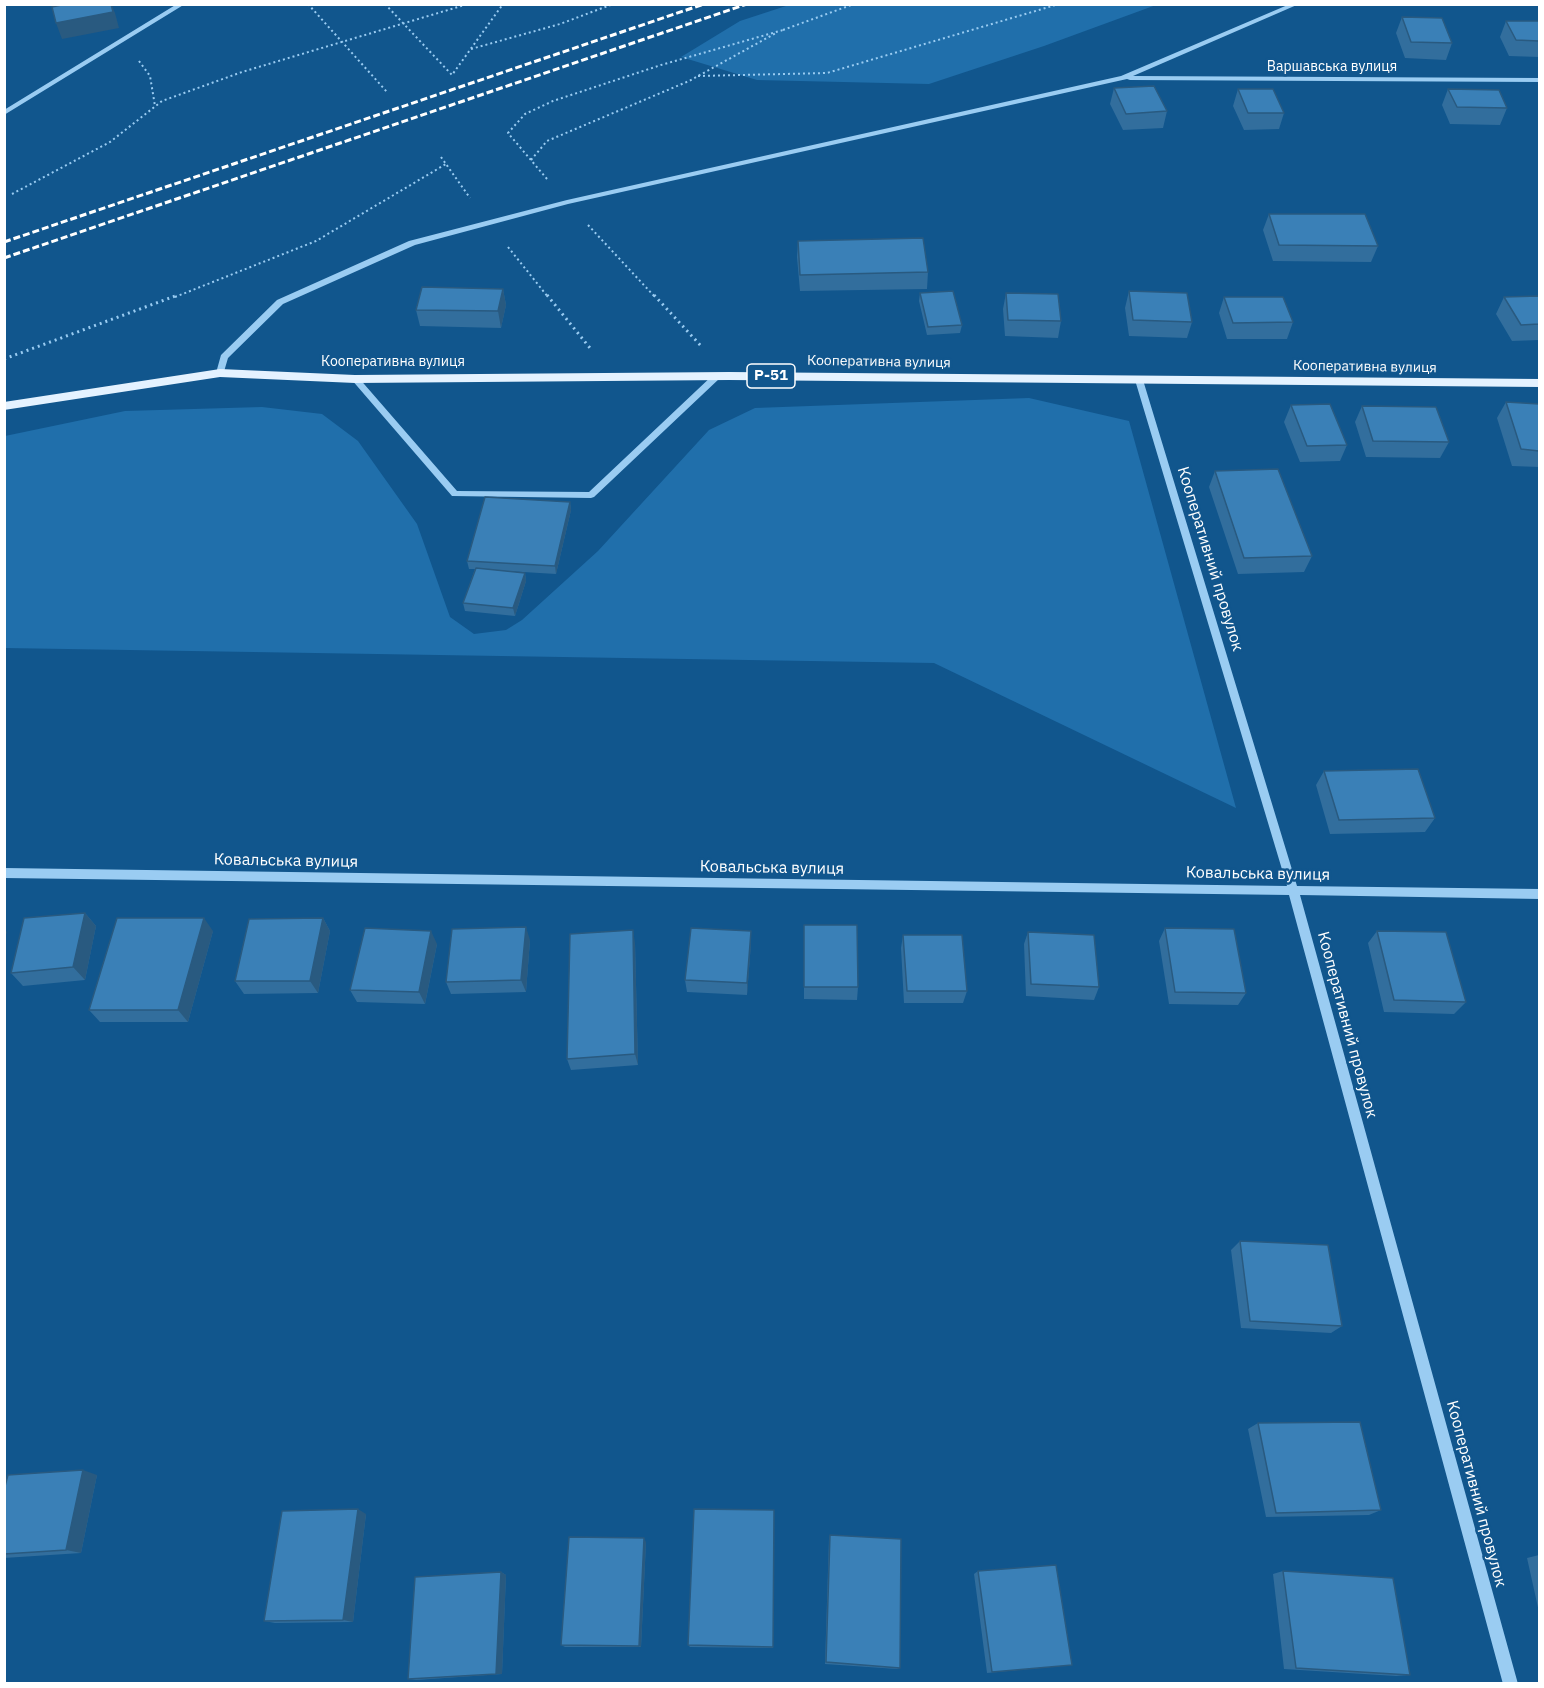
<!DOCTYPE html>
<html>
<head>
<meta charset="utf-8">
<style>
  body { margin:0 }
  #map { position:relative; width:1544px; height:1688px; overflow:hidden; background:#11568d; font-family:"IBM Plex Sans",sans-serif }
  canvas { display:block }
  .frame { position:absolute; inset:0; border:6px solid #fff; pointer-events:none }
</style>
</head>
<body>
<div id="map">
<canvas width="1544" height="1688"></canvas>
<div class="frame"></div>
</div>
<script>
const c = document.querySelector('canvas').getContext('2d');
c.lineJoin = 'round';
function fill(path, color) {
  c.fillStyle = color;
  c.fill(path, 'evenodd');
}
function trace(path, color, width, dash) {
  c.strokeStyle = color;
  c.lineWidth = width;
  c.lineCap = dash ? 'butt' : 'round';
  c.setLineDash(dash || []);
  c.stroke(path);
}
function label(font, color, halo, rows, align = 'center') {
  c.font = font + ' "IBM Plex Sans",sans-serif';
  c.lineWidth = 5;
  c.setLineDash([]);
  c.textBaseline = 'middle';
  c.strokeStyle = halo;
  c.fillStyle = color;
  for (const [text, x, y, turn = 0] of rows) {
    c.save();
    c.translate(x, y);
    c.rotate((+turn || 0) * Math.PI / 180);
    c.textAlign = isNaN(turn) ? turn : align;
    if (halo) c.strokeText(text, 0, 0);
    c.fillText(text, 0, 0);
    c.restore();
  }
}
fill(new Path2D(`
  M789,5v-1l367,1 -112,41 -115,38 -172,-4 -76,-23 59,-36z
  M1029,398l100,23 107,387 -302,-145 -929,-15v-212l120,-25 137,-4 60,7 36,27 59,83 33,93 24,17 32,-4 16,-10 76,-69 111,-121 46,-22z`), '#206fab');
trace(new Path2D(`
  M308,4l79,88
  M385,4l67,71 51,-71
  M783,30l71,-26
  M471,49l89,-25 53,-20
  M139,61l11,15 5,30
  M698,76l129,-3 232,-69
  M441,157l29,41
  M531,160l16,-19 142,-60 87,-48
  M547,179l-39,-46 17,-19 28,-13 108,-36 122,-35
  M12,194l98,-52 52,-41 80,-29 226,-68
  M588,225l67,72
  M508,247l40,50
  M175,297l141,-56 130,-77`), '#9accf2', 2, [2, 3]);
trace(new Path2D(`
  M547,295l43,53
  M654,295l48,52
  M4,359l174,-64`), '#9accf2', 3, [2, 4]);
fill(new Path2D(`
  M177,4h8l-181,111v-5z
  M1290,4h9l-166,72 407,2v4l-410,-2 -3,-1 -559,125 -153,41 -132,59 -55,54 -5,17h-6l-1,-2 5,-18 56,-55 132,-59 158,-41 554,-124z
  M717,373l4,3 -1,2 -126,119 -3,1 -139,-2 -101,-117 1,-2h6l99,114 132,1 125,-118z
  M1139,377l4,3 154,506 243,3v10l-240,-4 218,789h-15l-214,-789 -1285,-17v-10l1283,18 -152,-506z`), '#9accf2');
fill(new Path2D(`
  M220,369l135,6 374,-3 811,7v8l-811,-7 -374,3 -135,-6 -216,33v-8z`), '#e4f2ff');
trace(new Path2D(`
  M4,242l700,-238
  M4,258l743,-254`), '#fff', 3, [7, 3]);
fill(new Path2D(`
  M1402,17l50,26 -6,17 -41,-2 -9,-25z
  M1506,21h33v36l-30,-1 -9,-19z
  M1114,88l53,23 -4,17 -40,2 -13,-26z
  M1238,89l46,24 -5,16 -35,1 -11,-24z
  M1448,89l59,19 -7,17 -50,-1 -8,-19z
  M1269,214l109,32 -7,16 -98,-1 -10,-31z
  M798,241l130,31 -1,17 -127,2 -3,-34z
  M503,289l3,16 -5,23 -81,-2 -4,-16z
  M1129,291l63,31 -5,16 -58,-2 -4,-28z
  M920,293l42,32 -2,8 -33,2 -8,-34z
  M1006,293l55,28 -3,17 -53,-2 -2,-27z
  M1539,296v44l-27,1 -16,-27 8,-17z
  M1224,297l69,25 -6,17h-60l-8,-26z
  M1506,402l33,2v63l-27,-1 -15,-48z
  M1291,405l56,40 -7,16 -40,1 -16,-40z
  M1362,406l87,36 -9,16 -74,-1 -11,-35z
  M1215,471l97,85 -8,16 -66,2 -29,-87z
  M570,502l1,8 -15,64 -66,-4 35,3 1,8 -11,35 -50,-5 -2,-8 12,-34h-6l-2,-8z
  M1324,771l111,47 -10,14 -95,2 -14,-49z
  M85,913l11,13 -11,54 -62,6 -12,-13z
  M323,918l7,13 -12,62 -74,1 -9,-13z
  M804,925l54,62 -1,13 -53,-1z
  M1165,928l81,65 -8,12 -69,-1 -10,-63z
  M213,931l-25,91h-88l-11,-12z
  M751,931v12l-4,52 -60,-3 -2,-12z
  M1377,931l89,71 -12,12 -70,-2 -16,-69z
  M1028,932l71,55 -5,13 -68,-4 -2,-52z
  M903,935l64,56 -4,12h-59l-3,-55z
  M530,940l-4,52 -75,2 -5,-12z
  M635,943l3,122 -67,5 -4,-11z
  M437,944l-12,60 -68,-2 -7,-12z
  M1240,1241l102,85 -11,7 -90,-5 -10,-78z
  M1258,1423l123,87 -12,5 -103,2 -18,-88z
  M97,1475l-16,78 -77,5v-68z
  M774,1510l-1,138 -83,-1 -2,-2z
  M366,1514l-13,108 -78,1 -11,-2z
  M830,1535l70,133 -3,1 -72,-5 4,-126z
  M646,1542l-5,105h-76l-4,-2z
  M1539,1555v57l-12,-54z
  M978,1571l94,94 -85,8 -13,-99z
  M1283,1571l127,104 -14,1 -112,-7 -11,-95z
  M501,1572l5,3 -4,99 -86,6 -8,-1z`), '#326e9d');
fill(new Path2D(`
  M111,4l4,9 4,15 -57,11 -6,-16z
  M503,289l3,16 -5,23 -3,-17z
  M570,502l1,8 -15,64 -1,-8z
  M525,573l1,8 -11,35 -2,-8z
  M85,913l11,13 -11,54 -12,-13z
  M204,918l9,13 -25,91 -10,-12z
  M323,918l7,13 -12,62 -8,-12z
  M526,927l4,13 -4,52 -5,-12z
  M4,929l3,3 -3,8z
  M633,930l2,13 3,122 -3,-11z
  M431,931l6,13 -12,60 -6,-12z
  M751,931v12l-4,52v-12z
  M83,1470l14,5 -16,78 -15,-3z
  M358,1509l8,5 -13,108 -10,-2z
  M644,1538l2,4 -5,105 -2,-1z
  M501,1572l5,3 -4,99h-6z`), '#295a80');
const building = new Path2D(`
  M66,4h45l2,8 -57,11 -4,-16z
  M1402,17l40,1 10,25 -41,-1z
  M1506,21h33v20l-23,-1z
  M1154,86l13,25 -41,3 -12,-26z
  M1238,89h35l11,24h-36z
  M1448,89l51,1 8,18 -50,-1z
  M1269,214h96l13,32 -99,-1z
  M923,238l5,34 -128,3 -2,-34z
  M422,287l81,2 -5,22 -82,-1z
  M953,291l9,34 -34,2 -8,-34z
  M1129,291l58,2 5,29 -59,-2z
  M1006,293l52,1 3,27 -53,-1z
  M1539,296v28l-18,1 -17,-28z
  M1224,297h59l10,25 -60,1z
  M1506,402l33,2v47l-18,-2z
  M1330,404l17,41 -40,1 -16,-41z
  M1362,406l74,1 13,35 -76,-1z
  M1278,469l34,87 -68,2 -29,-87z
  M485,497l85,5 -15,64 -88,-5z
  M476,568l49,5 -12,35 -50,-5z
  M1418,769l17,49 -96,2 -15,-49z
  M85,913l-12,54 -62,6 13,-55z
  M117,918h87l-26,92h-89z
  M323,918l-13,63h-75l14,-62z
  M804,925h53l1,62h-54z
  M526,927l-5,53 -75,2 6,-53z
  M365,928l66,3 -12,61 -69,-2z
  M691,928l60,3 -4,52 -62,-3z
  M1165,928l69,1 12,64 -71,-1z
  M633,930l2,124 -68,5 3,-125z
  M1377,931l69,1 20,70 -72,-2z
  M1028,932l66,3 5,52 -68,-3z
  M903,935h59l5,56h-60z
  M1240,1241l88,4 14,81 -92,-5z
  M1360,1422l21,88 -105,3 -18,-90z
  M83,1470l-17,80 -62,4v-64l4,-15z
  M358,1509l-15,111 -79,1 18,-110z
  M694,1509l80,1 -1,137 -85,-2z
  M830,1535l71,4 -1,129 -74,-6z
  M569,1537l75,1 -5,108 -78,-1z
  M1056,1565l16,100 -80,7 -14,-101z
  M1283,1571l110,7 17,97 -114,-7z
  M501,1572l-5,102 -88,5 7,-102z`);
fill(building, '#3a80b7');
trace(building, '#295a80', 1.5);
label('14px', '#fff', '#11568d', [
  ["Варшавська вулиця",1332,67],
  ["Кооперативна вулиця",393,362],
  ["Кооперативна вулиця",879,362,1],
  ["Кооперативна вулиця",1365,367,1]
]);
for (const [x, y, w] of [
  [771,376,48]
]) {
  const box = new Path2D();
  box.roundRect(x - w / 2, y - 12, w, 24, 4.5);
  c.fillStyle = '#11568d';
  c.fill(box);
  trace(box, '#fff', 1.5);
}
label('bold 15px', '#fff', null, [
  ["Р-51",771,376]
]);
label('16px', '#fff', '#11568d', [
  ["Кооперативний провулок",1210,559,73],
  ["Ковальська вулиця",286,861,1],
  ["Ковальська вулиця",772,868,1],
  ["Ковальська вулиця",1258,874,1],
  ["Кооперативний провулок",1347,1025,75],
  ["Кооперативний провулок",1476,1494,75]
]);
</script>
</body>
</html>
